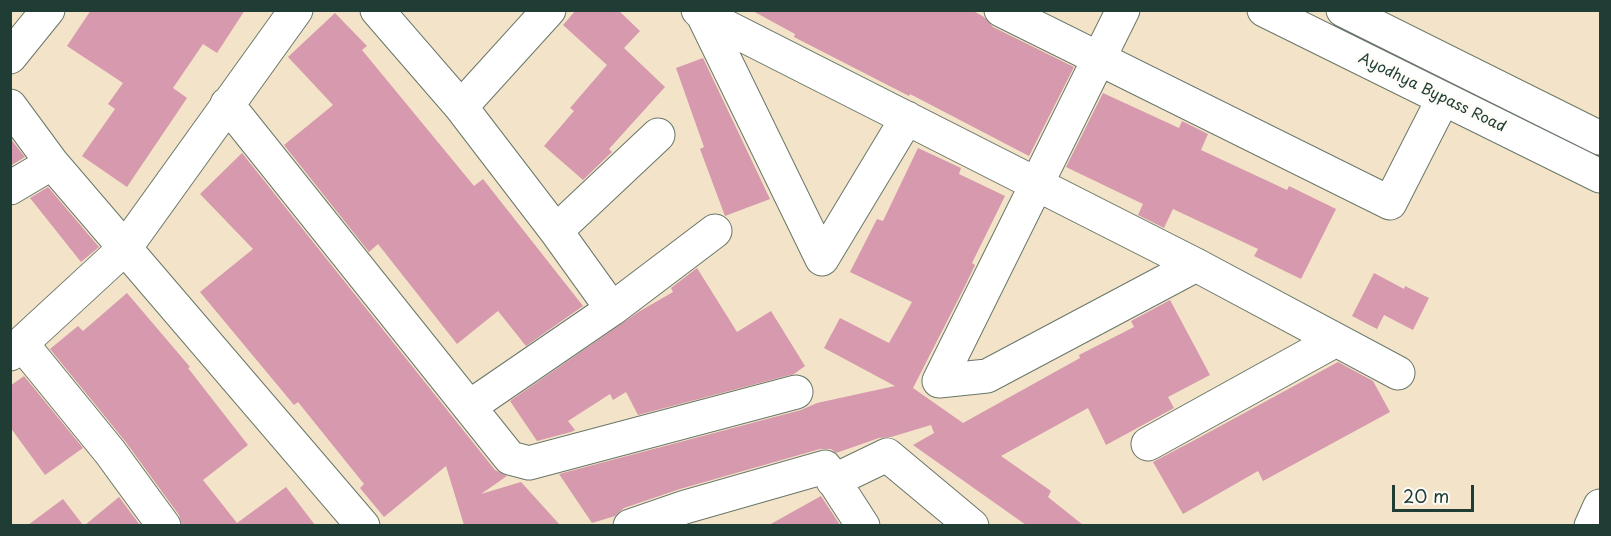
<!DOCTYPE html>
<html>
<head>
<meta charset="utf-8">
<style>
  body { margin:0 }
  #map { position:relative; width:1611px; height:536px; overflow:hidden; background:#f3e3c9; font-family:"Playpen Sans",sans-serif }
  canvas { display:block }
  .frame { position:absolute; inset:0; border:12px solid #1f3d34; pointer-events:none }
  .scale { position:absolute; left:1392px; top:485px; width:82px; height:27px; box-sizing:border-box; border:3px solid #1f3d34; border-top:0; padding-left:8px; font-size:18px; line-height:21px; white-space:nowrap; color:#1f3d34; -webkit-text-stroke:4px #fdfcf7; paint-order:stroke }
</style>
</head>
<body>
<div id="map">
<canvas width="1611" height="536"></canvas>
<div class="frame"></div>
<div class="scale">20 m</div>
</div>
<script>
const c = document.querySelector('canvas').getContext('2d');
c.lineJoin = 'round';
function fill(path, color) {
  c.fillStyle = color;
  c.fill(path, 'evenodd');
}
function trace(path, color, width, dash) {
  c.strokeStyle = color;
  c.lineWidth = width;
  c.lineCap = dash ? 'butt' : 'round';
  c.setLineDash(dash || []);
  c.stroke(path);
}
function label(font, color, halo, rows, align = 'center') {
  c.font = font + ' "Playpen Sans",sans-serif';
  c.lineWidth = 5;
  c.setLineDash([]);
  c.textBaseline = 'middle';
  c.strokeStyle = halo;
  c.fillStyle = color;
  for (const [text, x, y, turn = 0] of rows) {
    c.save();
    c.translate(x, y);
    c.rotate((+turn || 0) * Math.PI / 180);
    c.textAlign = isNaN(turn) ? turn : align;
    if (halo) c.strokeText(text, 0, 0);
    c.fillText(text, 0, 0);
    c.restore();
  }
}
fill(new Path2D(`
  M91,10h154l-28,43 -14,-9 -30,44 14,10 -60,89 -45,-31 33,-47 -7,-5 15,-21 -56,-37z
  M576,10h42l22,21 -16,17 41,39 -56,62 3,3 -29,28 -39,-34 30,-35 -4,-3 37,-43 -44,-40z
  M751,10h221l12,7 9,10 81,40 -45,89 -119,-62 -1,2 -115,-59 1,-3z
  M335,13l32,33 -5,4 112,136 9,-7 100,127 -57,40 -28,-35 -41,33 -79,-100 -9,8 -85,-107 49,-40 -45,-48z
  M703,58l67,141 -45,17 -25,-67 4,-2 -28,-79z
  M1103,93l76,35 3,-7 26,13 -7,16 86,40 2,-4 47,23 -35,70 -47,-23 4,-7 -85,-40 -9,19 -26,-13 5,-11 -77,-37z
  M10,138l15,19 -15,9z
  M918,148l43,20 -2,6 46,22 -33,67 3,2 -11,23 -51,100 50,35 117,-65 -1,-3 55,-28 -3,-6 39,-21 40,75 -42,22 6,11 -68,37 -18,-37 -87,48 50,35 -3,6 35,28h-57l-113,-80 21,-12 -3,-8 -40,12 -12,1 -43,15 -5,-4h-11l-140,40 -56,19 -9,8 -23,7 -33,-49 242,-64 16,-7 78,-17 -71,-38 16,-30 49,25 23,-41 -62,-30 27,-53 6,2z
  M242,153l253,317 12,6 -26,18 40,-12 39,43h-96l-18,-59 -62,51 -24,-29 4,-4 -66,-82 -4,3 -94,-113 53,-43 -53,-55z
  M48,187l51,60 -18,15 -51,-64z
  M697,268l40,64 34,-21 34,55 -11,8 -156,41 -12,-23 -13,8 -3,-6 -42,27 7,9 -4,2 -34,9 -27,-40 130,-90 33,-19 -2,-4z
  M1374,273l30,16 1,-3 24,12 -16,32 -29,-15 -7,14 -25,-13z
  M127,293l63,74 -2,1 60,77 -45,35 34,43 49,-36 29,38h-133l-3,-10 -54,-74 -75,-92 28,-23 5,5z
  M1338,362l35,19 17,31 -127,69 -5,-10 -75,43 -30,-52 38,-20z
  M24,376l59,72 -38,27 -35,-48v-41z
  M821,496l19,29h-71z
  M119,497l21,28h-55z
  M63,499l20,26h-55z`), '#d699ad');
const minor = new Path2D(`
  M377,10l84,97 95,124 56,78
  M698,10l5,5 493,250 202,108
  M1001,10l389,193 53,-104
  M1123,10l-184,371 48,-5 209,-111
  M703,15l119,244 85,-141
  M10,57l38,-47
  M227,104l283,354 19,5 267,-71
  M10,106l42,57 311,363
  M461,107l88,-97
  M10,188l42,-25
  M556,231l102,-96
  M22,344l88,108 54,74
  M10,354l115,-106 171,-238
  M469,407l143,-98 103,-78
  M1148,444l188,-104
  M833,481l54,-26 85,71
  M630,526l55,-19 140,-40 38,59
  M1591,526l9,-20`);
const major = new Path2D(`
  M1264,10l336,166
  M1343,10l257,128`);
trace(minor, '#697768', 35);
trace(major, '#697768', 35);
trace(minor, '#fff', 33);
trace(major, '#fff', 33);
label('15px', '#1f3d34', '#fdfcf7', [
  ["Ayodhya Bypass Road",1432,93,26]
]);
</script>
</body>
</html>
